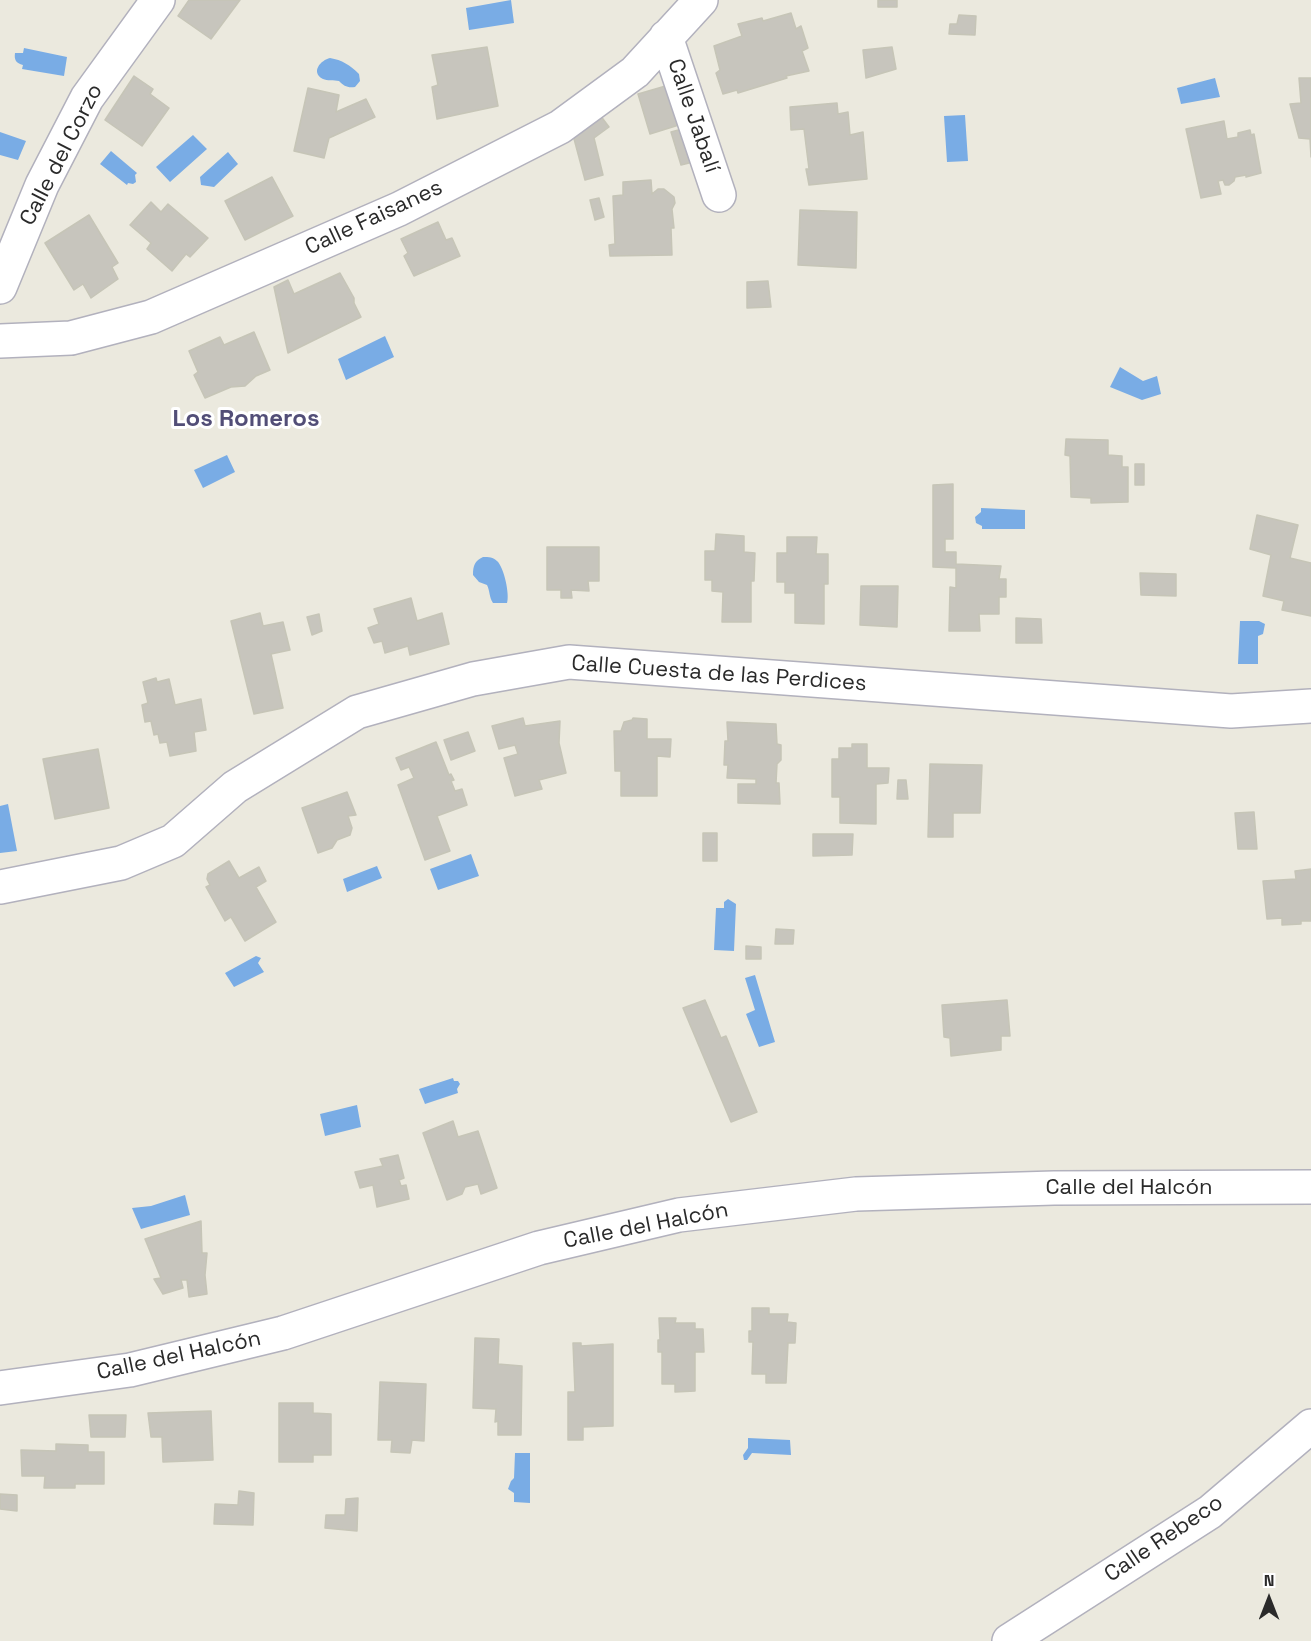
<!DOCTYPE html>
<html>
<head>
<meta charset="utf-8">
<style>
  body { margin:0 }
  #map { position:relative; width:1311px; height:1641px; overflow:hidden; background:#ebe9de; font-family:"Space Grotesk",sans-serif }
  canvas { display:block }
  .north { position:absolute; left:1239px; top:1569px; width:60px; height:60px; -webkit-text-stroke:4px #fff; paint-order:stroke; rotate:0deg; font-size:16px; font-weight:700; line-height:24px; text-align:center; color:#2a2a2a }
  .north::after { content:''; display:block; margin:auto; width:21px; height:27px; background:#2a2a2a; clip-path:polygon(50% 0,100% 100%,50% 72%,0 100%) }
</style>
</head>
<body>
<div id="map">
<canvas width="1311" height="1641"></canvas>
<div class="north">N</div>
</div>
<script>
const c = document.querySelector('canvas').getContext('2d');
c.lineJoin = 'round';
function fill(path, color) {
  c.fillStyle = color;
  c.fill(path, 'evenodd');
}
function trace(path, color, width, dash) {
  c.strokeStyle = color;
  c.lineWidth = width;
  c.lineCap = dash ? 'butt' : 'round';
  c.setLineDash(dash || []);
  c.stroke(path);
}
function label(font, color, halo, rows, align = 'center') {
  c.font = font + ' "Space Grotesk",sans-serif';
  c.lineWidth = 6;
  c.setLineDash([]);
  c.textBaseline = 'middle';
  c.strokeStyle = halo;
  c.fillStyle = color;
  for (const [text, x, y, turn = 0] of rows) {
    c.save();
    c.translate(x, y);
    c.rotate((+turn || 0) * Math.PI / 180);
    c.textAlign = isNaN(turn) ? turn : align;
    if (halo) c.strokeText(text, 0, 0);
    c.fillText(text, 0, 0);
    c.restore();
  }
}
fill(new Path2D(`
  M511,0l3,23 -45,7 -3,-22z
  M24,48l43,9 -3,19 -42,-7 1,-4c-7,-2 -9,-5 -8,-12h8z
  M330,58c12,2 20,7 29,16l1,7 -5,6c-8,1 -11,-1 -16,-6 -5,-1 -12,0 -16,-2 -13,-7 -2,-19 7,-21z
  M1215,78l5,19 -39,7 -4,-16z
  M965,115l3,46 -21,1 -3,-46z
  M0,132l26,9 -8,19 -18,-5z
  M193,135l14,14 -37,33 -14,-15z
  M111,151l26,22 -2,2 1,7 -3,2 -5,-1 -1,2 -27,-21z
  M228,152l10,12 -24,23 -13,-2 -1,-8z
  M385,336l9,21 -48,23 -8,-21z
  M1120,367l23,14 14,-5 4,18 -19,6 -32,-13z
  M227,455l8,17 -32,16 -9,-18z
  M981,508l44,2v19h-43v-3l-6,-3 -1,-6 6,-5z
  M483,557c6,0 10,0 14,4 7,6 13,34 10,42h-14c-4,-6 -3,-12 -6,-18l-8,-3 -6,-7c0,-10 2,-14 10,-18z
  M1240,621h19l6,3 -2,10 -5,2v28h-20z
  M8,804l9,47 -17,2v-47z
  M471,854l8,22 -41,14 -8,-21z
  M377,866l5,12 -35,14 -4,-13z
  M728,899l8,5 -2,47 -20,-1 2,-42h8v-6z
  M256,956l5,2 -3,5 6,9 -30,15 -9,-14z
  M755,975l20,67 -16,5 -13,-33 9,-4 -10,-32z
  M453,1078l1,3h4l2,3 -3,5 1,4 -33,11 -6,-15z
  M357,1105l4,22 -36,9 -5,-22z
  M185,1195l5,20 -49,14 -9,-21 19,-2z
  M748,1438l42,2 1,15 -39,-2 -5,7h-3l-1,-5 5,-7z
  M515,1453h15v50l-16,-1v-9l-6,-4 3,-8 3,-3z`), '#79ace5');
const building = new Path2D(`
  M189,0h51l-29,39 -33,-23z
  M878,0h19v7h-19z
  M791,13l5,16 5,-3 7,22 -6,3 7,20 -23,5 1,2 -49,15 -1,-3 -14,4 -7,-21 4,-3 -6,-24 28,-10 -4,-12 24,-6 1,3z
  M959,15l17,1 -1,19 -26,-1 1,-10h7z
  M487,47l11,59 -61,13 -5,-32 6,-2 -6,-30z
  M892,47l4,22 -30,9 -3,-28z
  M134,76l19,13 -3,5 19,14 -27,38 -37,-26z
  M1299,78h12v79l-1,-18 -11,-1 -9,-34 11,-1z
  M669,85l13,39 -32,10 -12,-40z
  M308,88l31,7 -3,17 30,-13 9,18 -46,21 -5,20 -30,-7z
  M837,103l1,11 10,-2 2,23 13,-3 4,47 -58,6 -3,-16h3l-5,-40 -13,1 -1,-23z
  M600,115l9,12 -15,11 9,37 -18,5 -12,-45z
  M1224,121l3,18 11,-2v-4l12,-3 1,5 3,-1 7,39 -15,4v-2l-11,2 -1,4 -5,4h-4l-2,-5 -5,1 3,13 -20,4 -15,-69z
  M682,129l11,33 -12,3 -10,-33z
  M272,177l21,39 -48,24 -20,-39z
  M651,180l1,14 6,-5h6l10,8 1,6 -3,6 2,19h-3l1,27 -62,1 -1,-11 6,-1 -2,-48 10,-1v-13z
  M599,198l5,19 -9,3 -5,-20z
  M151,202l10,10 7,-8 40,34 -18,19 -4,-3 -14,17 -25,-22 4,-6 -21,-18z
  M800,210l57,2 -1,56 -58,-3z
  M89,215l29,48 -6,4 6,12 -27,19 -8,-14 -9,6 -29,-47z
  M438,222l8,18 6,-2 8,18 -46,20 -10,-20 4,-3 -7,-14z
  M340,273l14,25v5l7,14 -73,36 -14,-66 14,-7 6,14z
  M768,281l3,26 -24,1v-26z
  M254,332l16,38 -14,6 -11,10 -14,1 -26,11 -11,-23 4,-3 -9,-21 31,-14 4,8z
  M1066,439l42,1v15l14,1v11h6v35l-37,1v-5l-20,-1 -1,-41 -5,-1z
  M1135,464h9v21h-9z
  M953,484v55h-8v13h11v12l45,2 -2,13h7v18h-7v17h-20l1,17h-31l1,-44 6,1v-20l-23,-1v-82z
  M1257,515l41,10 -8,33 21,5v53l-29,-6 2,-9 -21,-5 8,-41 -21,-6z
  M716,534l28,2v16l11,1 -1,28h-3v41h-29l1,-30 -11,-1v-11h-7v-29h10z
  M787,537h30l-1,17h12v30h-4v40l-29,-1v-30h-10v-11h-8v-29h10z
  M547,547h52v34h-11l1,10 -18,-1 1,8h-11v-8h-14z
  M1140,573l36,1v22l-35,-1z
  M861,586h37l-1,41 -37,-2z
  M411,598l6,23 25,-8 7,31 -39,11 -2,-9 -23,7 -3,-12 -8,2 -6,-15 11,-4 -5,-15z
  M260,613l3,13 20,-4 7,28 -19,4 12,54 -29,6 -23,-93z
  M319,614l3,17 -10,4 -5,-18z
  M1016,618l25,1 1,24h-26z
  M156,678l1,4 12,-3 6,26 26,-6 5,31 -12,2 2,19 -26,5 -3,-14 -7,1 -2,-9 -4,1 -3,-14 -6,1 -3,-17 6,-2 -5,-21z
  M523,718l2,8 35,-5 -1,22 7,30 -27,7 3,9 -27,7 -11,-38 14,-4 -3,-9 -16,4 -7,-23z
  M633,718l14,1v20h24l-1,18 -13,-1v40h-36v-25h-6l-1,-40h7l3,-9 8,-2z
  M727,722l49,2 1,20 4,1v15l-4,4 -1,19h3l1,21 -42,-1v-19h18v-5l-29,-1 1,-13h-4l1,-24h3z
  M468,732l7,19 -24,9 -7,-20z
  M436,742l13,33 2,-1 3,6 -3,1 4,10 7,-2 5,16 -30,11 13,35 -25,9 -27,-75 16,-7 -5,-11 -8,3 -5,-12z
  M852,744h15v24h22l-1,15 -12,1v40l-36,-1v-26h-8v-38h7v-11h13z
  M98,749l11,59 -54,11 -12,-60z
  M930,764l52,1 -2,48h-27v24h-25z
  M898,780h8l2,19h-11z
  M347,792l9,23 -8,1 4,12 -2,7 -13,5 -5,8 -14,5 -16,-45z
  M1254,812l3,37h-19l-3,-36z
  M703,833h14v28h-14z
  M813,834h40l-1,21 -39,1z
  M229,861l10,17 20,-11 7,14 -10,6 20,35 -31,19 -14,-24 -6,4 -19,-34 4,-2 -3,-6 1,-5z
  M1311,869v52h-10v3l-19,1v-7l-15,1 -4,-38 33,-2 -1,-8z
  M776,929l18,1 -1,14h-18z
  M746,946l15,1v12h-15z
  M705,1000l16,38 5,-2 31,76 -26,10 -48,-114z
  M1007,1000l3,36h-9v14l-50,6 -1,-18 -6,-1 -2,-32z
  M453,1121l5,16 20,-6 19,57 -16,6 -3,-10 -13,3 -3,7 -15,6 -24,-67z
  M398,1155l6,23 -5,2 2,6 5,-1 3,14 -32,8 -4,-22 -13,3 -5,-16 28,-6 -3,-7z
  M201,1221l1,32h5l-2,22 2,19 -18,3 -2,-17h-6l2,8 -20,6 -9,-15 7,-1 -16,-39z
  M752,1308h17v6h19l-1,8 9,1 -1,20h-7l-2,40h-20v-9h-14l1,-32h-4v-11h3z
  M659,1318h17l-1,5h20v6h8l1,23h-9v39l-20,1v-8h-13v-32h-4v-12h2z
  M475,1338l24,1 -1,25 24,2 -1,69h-23v-14l-3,1 1,-13 -23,-1z
  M573,1343h8v3l32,-2v82l-30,1v13h-15v-48h7z
  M380,1382l46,2 -2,57 -12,-1 -2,13 -19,-1 1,-12h-14z
  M279,1403h34v10l18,1v41h-18v7h-34z
  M211,1411l2,49 -50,2 -1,-25h-11l-3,-24z
  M89,1415h37l-1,22h-34z
  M56,1444l32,1v7h16v32h-29v4h-31l1,-12h-23l-1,-26 35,1z
  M239,1491l15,2 -1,32 -39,-1 1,-20 23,1z
  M0,1494l17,1v16l-17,-2z
  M358,1498l-1,33 -32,-3 1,-13h19l1,-16z`);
fill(building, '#c7c5bd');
trace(building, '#c6c5b7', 1.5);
const minor = new Path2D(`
  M666,37l53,158
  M0,287l42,-102 45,-87 71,-98
  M0,341l71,-3 80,-21 248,-108 161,-82 75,-55 66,-72
  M0,887l121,-24 52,-22 62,-54 122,-75 116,-33 96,-17 662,49 80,-5
  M0,1388l130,-18 153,-37 256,-85 140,-33 177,-21 198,-6 257,-1
  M1009,1641l201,-129 101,-86`);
trace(minor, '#b2b1bd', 36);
trace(minor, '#fff', 33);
label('22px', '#2a2a2a', '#fff', [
  ["Calle Jabalí",693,116,71],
  ["Calle del Corzo",62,155,-63],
  ["Calle Faisanes",374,218,-25],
  ["Calle Cuesta de las Perdices",719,674,4],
  ["Calle del Halcón",1129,1188],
  ["Calle del Halcón",646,1226,-11],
  ["Calle del Halcón",179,1356,-12],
  ["Calle Rebeco",1164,1539,-34]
]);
label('bold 24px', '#524e77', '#fff', [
  ["Los Romeros",246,419]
]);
</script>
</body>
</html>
